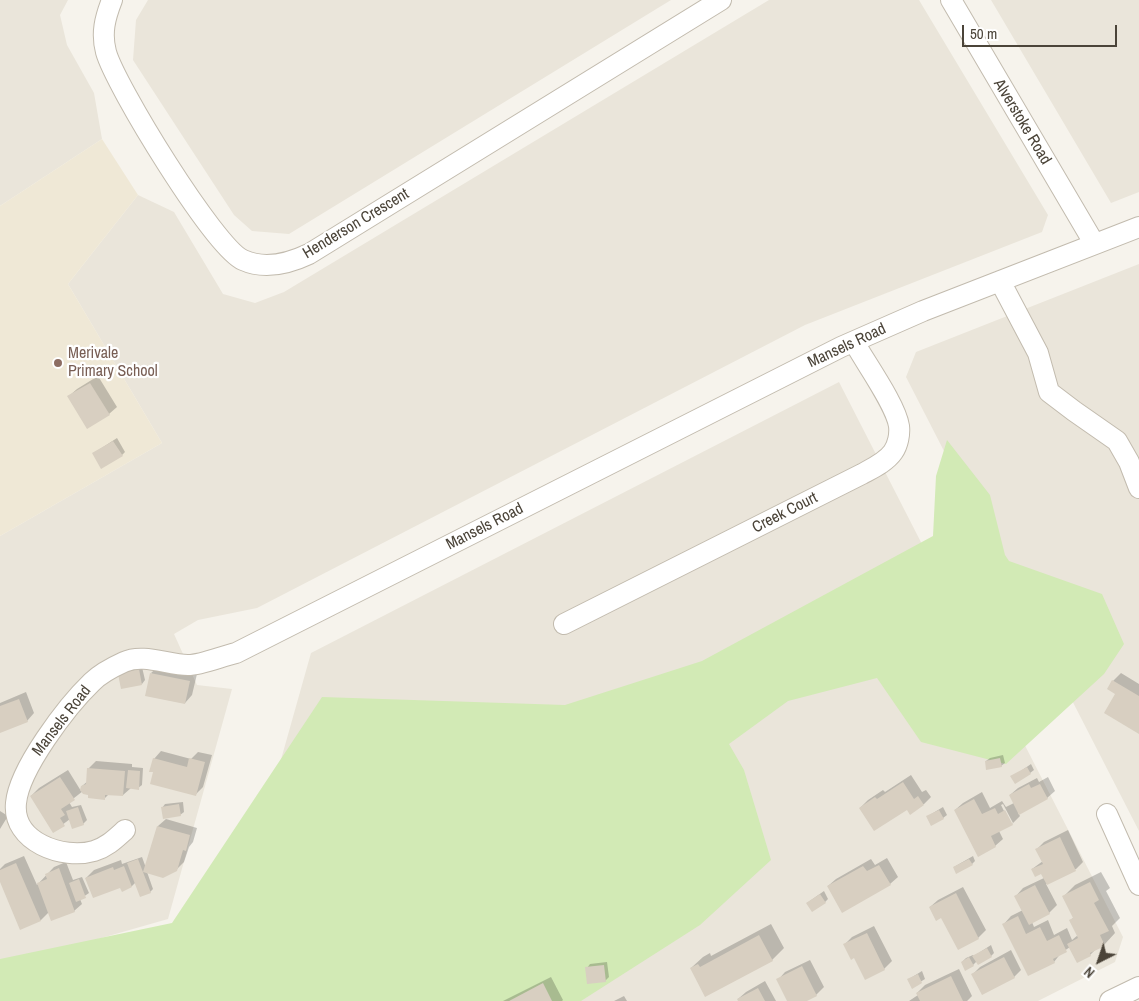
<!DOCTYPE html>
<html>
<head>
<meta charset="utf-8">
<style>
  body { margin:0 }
  #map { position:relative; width:1139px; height:1001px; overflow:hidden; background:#f6f3ec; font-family:"Archivo Narrow",sans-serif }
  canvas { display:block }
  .north { position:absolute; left:1074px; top:936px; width:50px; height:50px; -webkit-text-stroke:4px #fff; paint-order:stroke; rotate:221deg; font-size:14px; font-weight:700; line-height:20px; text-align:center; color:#4b4439 }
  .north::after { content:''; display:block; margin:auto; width:18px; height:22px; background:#4b4439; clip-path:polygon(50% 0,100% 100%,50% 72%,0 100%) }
  .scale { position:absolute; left:962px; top:25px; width:155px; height:22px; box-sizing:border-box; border:2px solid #4b4439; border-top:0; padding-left:6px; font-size:15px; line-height:18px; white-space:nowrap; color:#4b4439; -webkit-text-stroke:4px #fff; paint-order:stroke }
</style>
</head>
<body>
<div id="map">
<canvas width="1139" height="1001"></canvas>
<div class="north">N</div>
<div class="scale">50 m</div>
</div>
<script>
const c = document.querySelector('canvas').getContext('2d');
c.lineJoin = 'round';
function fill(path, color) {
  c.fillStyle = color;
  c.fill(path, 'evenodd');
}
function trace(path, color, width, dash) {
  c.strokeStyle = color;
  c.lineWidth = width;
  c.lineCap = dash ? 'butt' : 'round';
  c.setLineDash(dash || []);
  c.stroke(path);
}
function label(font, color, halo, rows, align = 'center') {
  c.font = font + ' "Archivo Narrow",sans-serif';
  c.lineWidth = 4.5;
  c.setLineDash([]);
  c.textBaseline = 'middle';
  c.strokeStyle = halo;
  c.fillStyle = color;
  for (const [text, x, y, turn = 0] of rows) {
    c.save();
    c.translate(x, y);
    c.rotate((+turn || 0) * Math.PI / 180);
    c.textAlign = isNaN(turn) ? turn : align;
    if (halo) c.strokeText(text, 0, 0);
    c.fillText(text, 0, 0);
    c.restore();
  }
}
fill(new Path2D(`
  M0,0h68l-8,15 7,30 27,48 8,46 -102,67z
  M148,0h523l-382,234 -37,-3 -18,-16 -101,-155 3,-40z
  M769,0h150l129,215 -6,17 -237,93 -548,283 -59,12 -24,14 23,51 35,4 -64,230 -168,48v-431l162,-93 -94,-159 70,-89 36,17 49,82 32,9 29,-11z
  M991,0h148v192l-28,11z
  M1139,264v567l-233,-454 10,-25z
  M839,382l284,555 -8,25 -77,39h-825l98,-348z`), '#eae5da');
fill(new Path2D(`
  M102,139l36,56 -70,89 94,159 -162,93v-330z`), '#efe8d6');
fill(new Path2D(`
  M947,440l43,55 15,60 4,6 93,33 22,50 -20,30 -98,90 -85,-22 -44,-64 -89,23 -59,43 15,26 27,90 -71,65 -119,76h-581v-42l172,-36 150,-226 243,8 137,-44 231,-125 3,-60z`), '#d2eab5');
fill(new Path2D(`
  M98,376l19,31 -8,7 -40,-18 8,-7z
  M117,438l8,14 -3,3 -28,-2z
  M159,666l38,8 -5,21 -7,8 -34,-30z
  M142,667l3,13 -3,4 -19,-13z
  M1121,673l18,11v48l-22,-39 -4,-12z
  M26,692l8,21 -7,8 -27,10v-28z
  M161,751l30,8 7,-7 14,3 -9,32 -7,7 -42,-22v-13z
  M1003,755l2,8 -4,3 -15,-5 4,-3z
  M96,761l36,3v3l11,1 -1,17 -4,3h-7l-8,7 -14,-1 -4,4 -22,-7 -14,11 3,5 9,-2 6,15 -4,4 -13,-5 -16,12 -23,-35 8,-8 29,-18 13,21 1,-5 6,-5v-12z
  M1031,764l3,6 -4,3 -18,4z
  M911,775l11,17 4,-2 5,7 -7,7 -17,4h-47l8,-8 15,-10 2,2z
  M1048,777l7,14 -8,7 -29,15 2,3 -7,7 -10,-19 -2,1 9,18h3l-14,8 4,8 -8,7 -40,-36 8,-7 19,-11 8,16 12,-7 4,6 8,-4 -4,-8 8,-7 19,-10 2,4z
  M183,802l1,10 -4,3 -18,-7 3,-4z
  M943,807l4,8 -4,3 -15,-2z
  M0,811l8,5 -8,13z
  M166,819l31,9 -4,14 -4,5 -5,15 -8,8 -29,2 6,17 -3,3 -14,-10 -4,4 -10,4 -1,-4 -35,-8 8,-8 27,-10 1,4 20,-7 4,11 12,-42z
  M1068,830l15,32 -7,7 -30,15 11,21 -8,8 -17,9 2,5 14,-7 6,15 13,-7 5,12 6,-5 -8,-14 4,-4 -11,-20 12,-12 26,-13 9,16 -4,3 14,27 -8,8 3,7 -11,12 -8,4 -6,6 -20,-8 -9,6 -7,9 -50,-38 7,-8 12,-6 -7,-14 7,-8 21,-10 -2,-6 -10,-3 11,-8 -6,-12 7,-7z
  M24,856l13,29 17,-18 12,-5 7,18 9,-3 7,16 -9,6 2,5 -8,7 -25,1 -8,8 -20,8 -21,-50v-9l5,-5z
  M973,856l2,5 -3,3 -18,3z
  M887,858l11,19 -8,7 -62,2 8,-7 35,-20 4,6z
  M963,887l23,43 -8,8 -36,-21 -12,-10 8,-7z
  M824,891l4,8 -3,3 -18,1z
  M771,924l13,24 -12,12 -81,8 12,-11 7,-4 1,3z
  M874,926l18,35 -8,8 -29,-13 -10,-12 7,-7z
  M991,945l3,8 -3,3 -14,5 -4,4 -11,-3 4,-4 7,-3 1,1z
  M1011,950l10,20 -7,7 -42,-2 8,-8z
  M810,960l14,27 -8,8 -12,6h-15l-11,-21 7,-8z
  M607,962l2,15 -4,4 -18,-13 3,-4z
  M959,969l13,27 -5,5h-58l9,-6 -1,-2 8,-8z
  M922,971l3,8 -13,8 -3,-8z
  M551,977l12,23 -1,1h-59z
  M765,981l11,20h-37l-1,-2 8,-7z
  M624,996l3,5h-13z`), '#0003');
fill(new Path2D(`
  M90,383l20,32 -23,14 -20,-33z
  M113,441l10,15 -22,13 -9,-16z
  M139,669l3,16 -21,4 -3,-15z
  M150,673l40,8 -5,23 -40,-8z
  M1112,680l27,16v38l-35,-21 11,-19 -8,-5z
  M19,699l9,23 -28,11v-27z
  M153,758l34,9 2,-9 16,4 -9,34 -46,-12 3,-12h-4z
  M1000,758l2,9 -16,3 -1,-9z
  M1027,767l4,7 -16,10 -5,-8z
  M87,768l38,3 -2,25 -18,-1v5l-17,-2v-3l-5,-1 -3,-4 1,-4 5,-2z
  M128,770l12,1 -1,19 -13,-2z
  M60,777l15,23 -14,9 4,6 -5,3 5,8 -12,7 -23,-37z
  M903,782l11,17 4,-3 6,9 -14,10 -3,-5 -33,21 -15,-23 16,-11 2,2z
  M1029,784l2,4 9,-4 8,15 -29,16 -10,-20z
  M974,799l8,15 13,-6 3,6 7,-4 8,15 -22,11 5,11 -18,10 -24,-47z
  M179,804l2,12 -18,3 -2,-12z
  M78,807l6,18 -12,4 -6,-18z
  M939,810l5,9 -13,7 -5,-10z
  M157,826l33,9 -4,16 -3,-1 -6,21 -14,7 -20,-6z
  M1060,837l16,34 -29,14 -6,-11 -6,3 -4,-8 12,-5 -8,-15z
  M138,859l13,34 -11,4 -13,-34z
  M969,859l4,6 -17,9 -3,-7z
  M16,863l25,58 -21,9 -20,-48v-12z
  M879,865l12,20 -49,28 -15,-27 36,-20 4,5z
  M124,866l8,21 -10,5 -2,-4 -27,10 -8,-20 28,-11 1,3z
  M59,868l16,44 -24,9 -14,-38 10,-4 -2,-5z
  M79,879l7,19 -10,4 -7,-19z
  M1090,882l9,18 -5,3 15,28 -9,4 5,11 -15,7 1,3 -14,7 -10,-19 11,-6 -9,-18 4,-2 -11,-22z
  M1035,885l15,29 -21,11 -15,-29z
  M956,893l23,46 -21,11 -17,-32 -5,3 -7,-14z
  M820,894l6,9 -14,9 -6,-9z
  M1018,916l8,18 14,-7 7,14 12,-6 8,17 -14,7 2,4 -27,13 -26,-52z
  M867,933l18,37 -20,10 -11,-22 -3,2 -8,-16z
  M759,935l14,26 -68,36 -15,-29 8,-4 2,3z
  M987,948l5,9 -14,8 -6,-9z
  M969,957l5,9 -9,5 -4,-9z
  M1004,957l11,21 -33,17 -11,-21z
  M604,965l2,17 -19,2 -2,-17z
  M802,966l15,30 -10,5h-20l-11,-22z
  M918,974l4,9 -10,6 -5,-10z
  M951,976l12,25h-43l-4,-8z
  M543,983l9,18h-43z
  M758,988l7,13h-27l-1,-2z`), '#d8cfc1');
const minor = new Path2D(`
  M112,0c-7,18 -11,33 -6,52 9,33 108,195 137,208 22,10 45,4 66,-6l412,-254
  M951,0l143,243
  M1000,281l38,72 11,39 25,19 43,30 12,21 10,26
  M564,624l298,-150c11,-6 24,-12 31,-22 5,-7 7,-18 6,-26 -3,-21 -34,-64 -45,-84
  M1107,814l32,71
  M125,830c-10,9 -18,17 -31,21 -31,9 -82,-9 -78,-48 3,-34 51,-97 76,-121 8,-8 21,-15 32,-20 19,-9 44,3 64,3 14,0 34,-9 48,-12l605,-306 82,-36 216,-84
  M1110,1001l29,-14`);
trace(minor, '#c2bbae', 22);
trace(minor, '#fff', 20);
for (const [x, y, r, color] of [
  [58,363,5,"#8d6e63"]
]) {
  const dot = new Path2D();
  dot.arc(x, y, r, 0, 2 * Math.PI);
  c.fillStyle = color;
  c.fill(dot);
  trace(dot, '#fff', 2);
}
label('16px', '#4b4439', '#fff', [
  ["Alverstoke Road",1022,122,59],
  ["Henderson Crescent",356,224,-31],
  ["Mansels Road",847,346,-25],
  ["Creek Court",785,513,-27],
  ["Mansels Road",485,527,-27],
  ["Mansels Road",62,721,-52]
]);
label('16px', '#785e54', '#fff', [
  ["Merivale",68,354],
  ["Primary School",68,372]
], 'left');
</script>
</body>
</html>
